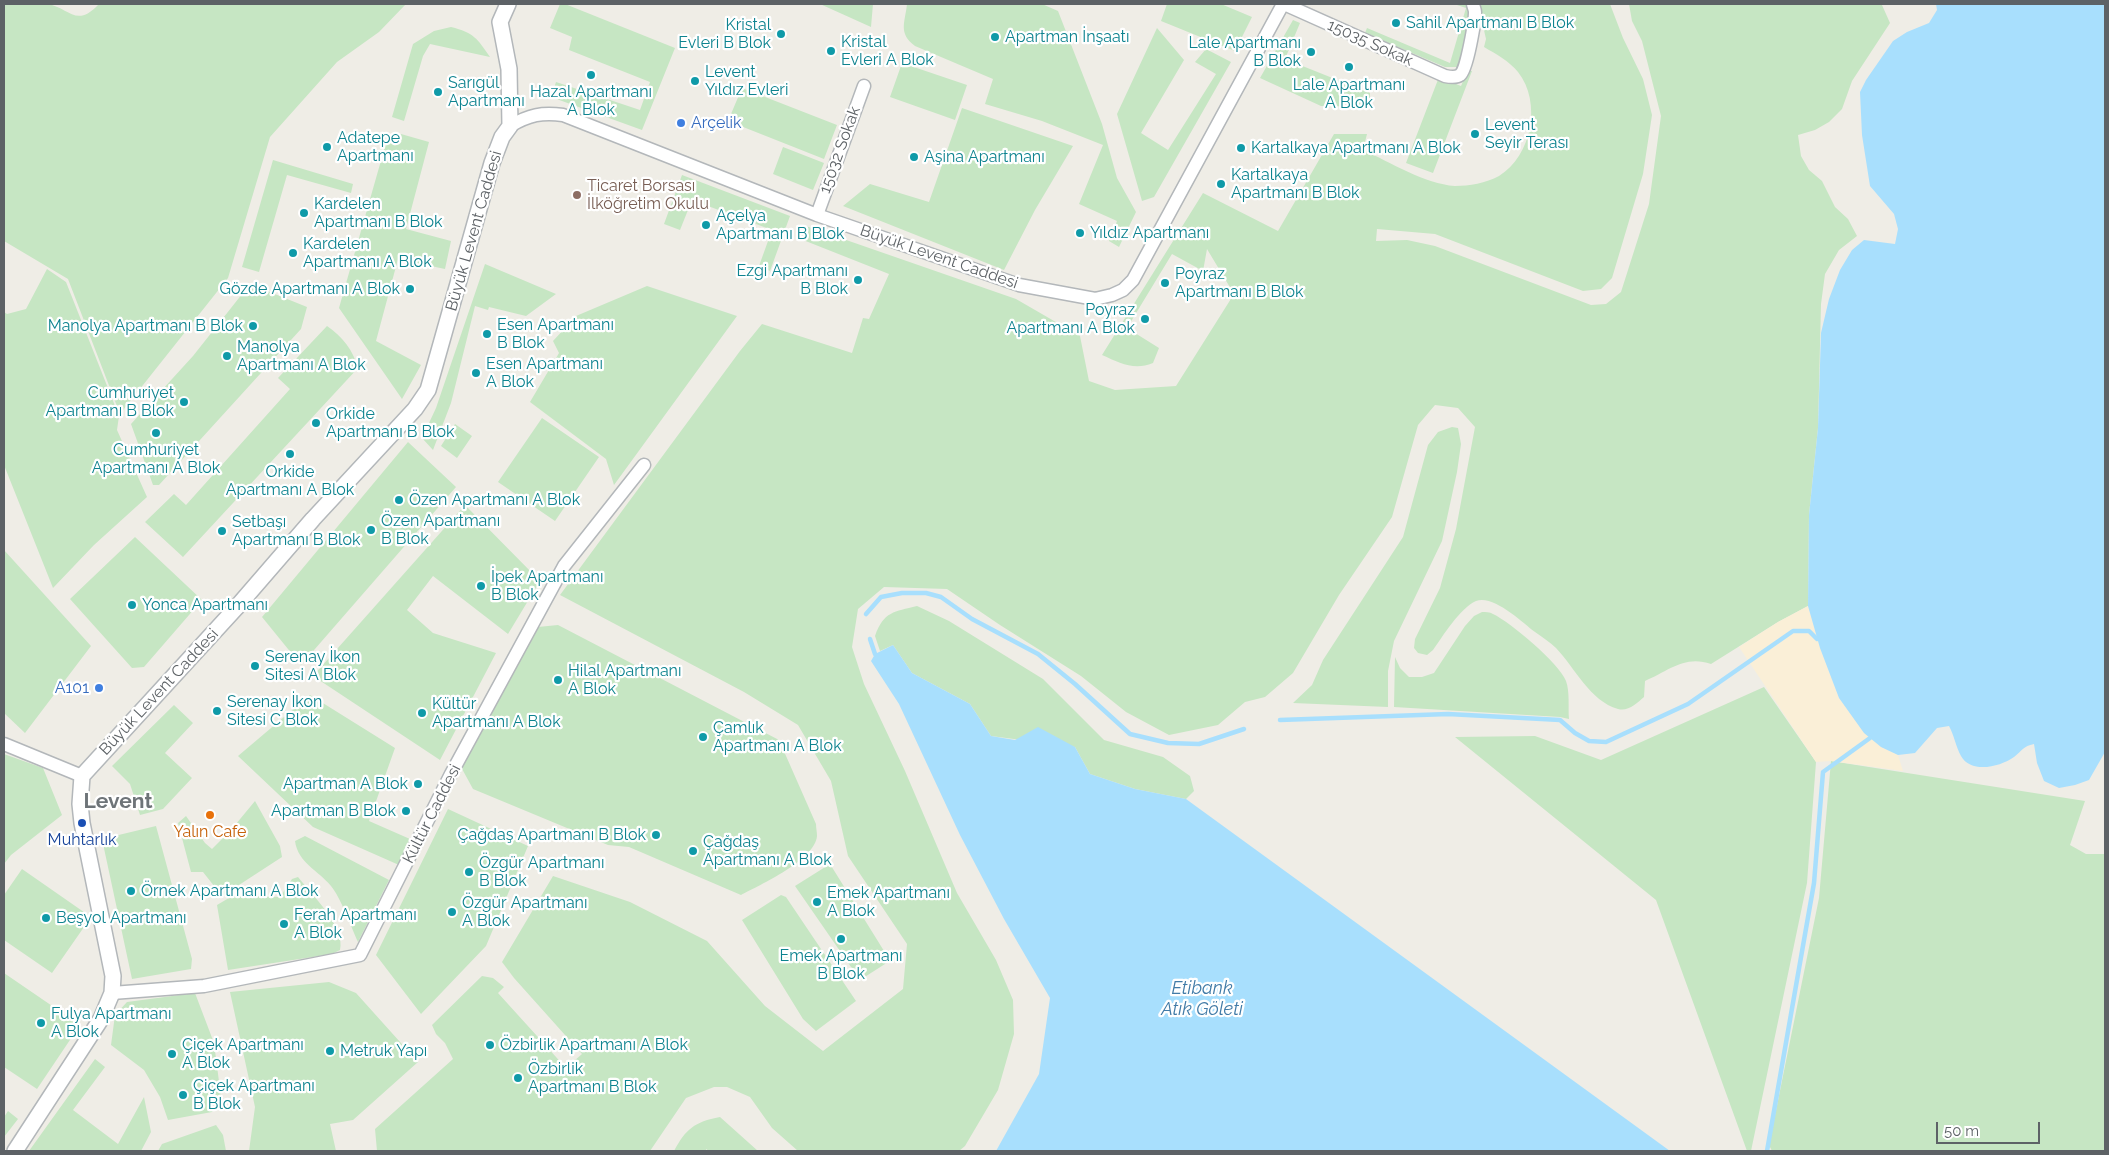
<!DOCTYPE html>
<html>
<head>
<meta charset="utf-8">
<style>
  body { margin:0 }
  #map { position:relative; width:2109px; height:1155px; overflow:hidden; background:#efede6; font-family:Raleway,sans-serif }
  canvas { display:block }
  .frame { position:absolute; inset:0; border:5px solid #5d6266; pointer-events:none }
  .scale { position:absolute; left:1936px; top:1122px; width:104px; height:22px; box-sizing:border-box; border:2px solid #5d6266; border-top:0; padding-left:6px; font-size:15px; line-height:18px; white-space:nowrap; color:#5d6266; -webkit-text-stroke:4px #fff; paint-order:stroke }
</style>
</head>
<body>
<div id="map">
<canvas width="2109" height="1155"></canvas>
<div class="frame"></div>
<div class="scale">50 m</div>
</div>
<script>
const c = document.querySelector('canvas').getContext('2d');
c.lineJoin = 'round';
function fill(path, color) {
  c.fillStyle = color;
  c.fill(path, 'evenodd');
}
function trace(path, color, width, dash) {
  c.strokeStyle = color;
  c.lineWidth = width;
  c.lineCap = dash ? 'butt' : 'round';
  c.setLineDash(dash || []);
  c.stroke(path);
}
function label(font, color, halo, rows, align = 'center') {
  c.font = font + ' Raleway,sans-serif';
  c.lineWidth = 4.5;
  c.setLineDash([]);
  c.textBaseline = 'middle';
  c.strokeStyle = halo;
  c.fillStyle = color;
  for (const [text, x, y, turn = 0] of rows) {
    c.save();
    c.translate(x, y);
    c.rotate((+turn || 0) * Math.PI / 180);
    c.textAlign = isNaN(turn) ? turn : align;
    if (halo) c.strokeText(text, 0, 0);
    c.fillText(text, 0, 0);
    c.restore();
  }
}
fill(new Path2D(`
  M4,4c14,0 29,-2 43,0 22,3 29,25 52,0h307l-27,28 -42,30 -67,75 -42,141 -108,136 -52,-135 -64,-38z
  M560,4h5l110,44 -33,82 -91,-33 5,-15 84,28 10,-28 -81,-32 3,-13 -22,-9z
  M820,4h53l-2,23z
  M907,4h135l16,7 44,113 15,54 19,34 -17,35 -10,-6 8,-20 -38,-17 24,-59 -61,-24 -57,-17 8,-25 -78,-33c-17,-13 -10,-23 -8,-42z
  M1167,4h54l31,13 -17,34 -74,-30z
  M1454,4h14c5,19 -2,45 -10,63h-13l-80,-34 2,-5 83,35 16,-55z
  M1478,4h132l13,34 20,41 9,36 -9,59 -31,104 -11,11 -18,2 -148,-57 -58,-5 -1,12 31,-1 28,6 156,59 15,-1 15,-12 28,-88 12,-88 -19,-75 -10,-20 -3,-17h252l1,1 8,18 -38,58 -10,28 -13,13 -14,8 -17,5 3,21 8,14 13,11 13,26 13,12 9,17 -18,14 -14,24 -4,30 -3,124 -9,87 -1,91 -30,16 -67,42c-27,-9 -42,7 -66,17l-1,16c-7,6 -16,15 -26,12 -28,-8 -43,-41 -62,-61 -6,-6 -14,-11 -21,-16 -13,-10 -42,-38 -59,-31 -16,7 -33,35 -43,49l-6,5 -9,-2 -4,-5 1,-9 25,-51 16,-59 19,-102 -17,-19 -23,-3 -17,20 -26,92 -53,78 -46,78 -28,24 -20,5 -27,23 -49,10 -43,-23 -45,-36 -81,-51 -53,-36 -63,-2 -26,22 -6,38 12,37 41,87 52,122 39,67 17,40 1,34 -16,56 -33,56 -6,5h-161l-26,-23 -22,-31 -23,-10h-13l-28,11 -36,53h-273l-2,-22 78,-70 -8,-16 -9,-9 -4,-9 50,-49 11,2 11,9 -6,6 68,75 16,-14 -68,-76 -12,-16 51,-86 77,26 77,39 58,65 58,45 80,-62 4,-45 -59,-88 -17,-75 -33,-56 -54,-33 -184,-97 180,-244 22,-27 90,29 11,-35 6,1 20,-45 -91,-36 5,-13 213,74 64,37 9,45 26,9 61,-4 58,-92 -27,-45 -4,22 -31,-17 -45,74 32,20 -6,15c-19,8 -33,0 -51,-8l101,-162 75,38 56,-97h33l-4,16c27,12 62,34 92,36 14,0 31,-3 44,-10 33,-20 43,-74 19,-104 -9,-11 -22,-18 -34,-25l2,-8z
  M1293,20l7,3 -15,36 85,34v14l-49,-1 -61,-28z
  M451,27c23,6 26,11 39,30l-60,-13 -7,12 -19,65 -12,-4 21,-73 21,-13z
  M1157,28l27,32 -43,73 27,17 48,-76 -21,-12 11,-13 25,13 -77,135 -12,4 -25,-87z
  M902,63l65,22 -12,35 -65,-23z
  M1468,70l4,1 -39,102 -27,-10 33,-86 22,9z
  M742,88l95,37 -13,34 -96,-38z
  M962,108l111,38 -38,64 -31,60 -161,-64 27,-22 59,18z
  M401,134l28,8 -23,87 45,12 -6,28 -47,-10 -22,82 45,24 -19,34 -63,-91 49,-172z
  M783,147l41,16 -11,27 -40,-16z
  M273,160l80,24 -2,9 -64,-18 -28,97 -17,-5z
  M682,175l108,41 -20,55 -11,-5 13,-36 -80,-30 -12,30 -16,-6z
  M485,264l71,30 -30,22 -37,-9 -1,3 -13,-4 -24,97 -18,47 -11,-12 14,-30z
  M47,269l19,13 53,134 -2,14 30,67 -53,48 -41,43 -49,-123v-153l3,2 19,-5z
  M250,284l57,23 -6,22 -142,156h-6l-22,-61 62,-68z
  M647,286l90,30 -123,169 -8,-26 -76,-57 29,-49 -6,-12 23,-25z
  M327,326c16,11 26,24 31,42l-175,189 -38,-35 29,-28 12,11 104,-116 -12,-11z
  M542,418l57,39 -44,64 -57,-39z
  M455,424l17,12 -15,22 -16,-12z
  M1452,427l6,1 3,16 -4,28 -15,69 -48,100 -6,30v36l-95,-4 19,-18 11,-25 80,-123 25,-92 10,-13z
  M408,442l48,45 -155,178 -39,-48z
  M465,505l75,76 -32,53 -75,-58 -26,34 26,23 63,20 -56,107 -127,-84z
  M135,537l67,63 -58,67 -12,1 -62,-69z
  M4,550l87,96 -66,87 -21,-20z
  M917,606l32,15 94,58 61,61 59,17 27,19 4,15 -8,8 -51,-10 -45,-15 -15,-27 -84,-11 -21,-32 -58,-31 -19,-28 -13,6 -5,-15c9,-25 19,-24 42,-30z
  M1482,612c3,0 8,0 11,2 17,8 66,49 73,67 4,11 2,27 3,38l-9,-2 -166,-10 1,-50 5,11 9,9h13l12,-4 31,-47 9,-10z
  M558,625l221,115 37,84c0,4 1,8 1,12 -2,24 -57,49 -76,59l-112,-48 -21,-2 -135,-56 -12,-22 43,-80 34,-60z
  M1764,687l52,75 -9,121 -56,268h-4l-91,-251 -201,-163 80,-1 66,24z
  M310,695l85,53 -26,73 41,18 -11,26 -86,-38 -75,-71z
  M174,705l19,18 -28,30 27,25 -29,31 -23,6 -10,-31 -18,-18z
  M4,754l39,14 19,47 -51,40 -7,9z
  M1831,761l254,40 -15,44 16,9h19v297h-333l-3,-6 50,-247z
  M255,801l25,45 2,11 -60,39 -19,-24h-12l-13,-49 8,-7 19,27 7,6 19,-19z
  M448,809l80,37 -42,100 -65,68 -45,-59z
  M156,826l36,133 -1,10 -59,10 -30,-140z
  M305,836l84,44 -31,62c-7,-15 -17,-44 -27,-56 -13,-16 -33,-23 -36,-45z
  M830,864l59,95 -4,5 -25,16 -65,-94z
  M22,869l69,48 -39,56 -48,-33v-45z
  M298,877c13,17 48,50 42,73l-8,4 -104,16 -11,-65 17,-10 46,2 12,-18z
  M781,895l5,2 70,104 -40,30 -13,-12 -61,-99z
  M4,973l76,52 -43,64 -33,-22z
  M329,982l27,11 62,69 -65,58 -23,4 6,27h-46l-6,-28 6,28h-41l6,-44 -25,-115z
  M195,993l19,50 7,54 -9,15 -44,8 -8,-23 -16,-27 -33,-25 4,-30 12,-13z
  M95,1059l10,8 -32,43 45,34 26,-47 7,35 -10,19h-112z
  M8,1111l10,8 -14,18v-20z
  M720,1117l38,34h-49l-3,-2v2h-32c12,-22 20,-29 46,-34z
  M216,1125l7,10 3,16h-68l4,-7z`), '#c6e6c3');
fill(new Path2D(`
  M1808,606l12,42 19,50 42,49 17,8 5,16 -72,-10 -15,1 -77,-115 39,-25z`), '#faefd7');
fill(new Path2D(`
  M1936,4h169v748l-16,28 -14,5 -16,3 -15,-7 -7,-18 -3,-19c-11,2 -12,7 -20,13 -14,10 -43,17 -53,-1 -5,-9 -7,-21 -12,-30l-12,2 -22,25 -17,2 -17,-8 -17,-14 -25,-35 -19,-50 -12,-42 1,-91 9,-87 3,-95 8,-34 11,-29 12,-20 12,-10 31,4 3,-15 -4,-15 -24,-28 -8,-51 -2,-43 6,-12 27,-39 14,-9 22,-9 8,-13z
  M893,645l19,28 58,31 21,32 24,4 23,-13 37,20 15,27 45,15 51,10 484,352h-674l43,-77 11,-76 -46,-79 -44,-84 -61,-131 -28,-43 4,-7z`), '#a8dffd');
trace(new Path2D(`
  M866,614l15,-17 21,-4h24l15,4 31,22 66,35 37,30 55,50 38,9 31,1 45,-15
  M870,639l5,15
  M1280,720l168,-6 112,6 15,13 14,8 17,1 82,-38 105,-73h16l8,8
  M1767,1151l47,-268 9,-111 47,-34`), '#a8dffd', 4.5);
const minor = new Path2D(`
  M1284,4l161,72c5,1 11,2 15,-1 7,-5 15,-54 15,-63 0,-3 -2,-6 -2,-8
  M510,126c19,-11 32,-14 53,-11l254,100 202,70 76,14 17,-4 11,-5 10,-10 150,-276
  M817,215l47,-129
  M4,744l78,32
  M112,993l92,-7 156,-31 91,-181 113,-208 80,-101`);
const tertiary = new Path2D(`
  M15,1151l86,-132 11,-26 1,-17 -31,-153 -2,-19 2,-28 154,-168 77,-89 102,-110 13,-19 64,-227 10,-26 8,-11 -1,-57 -9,-47 8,-18`);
trace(minor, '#b3b7ba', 15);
trace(tertiary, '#b3b7ba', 18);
trace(minor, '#fff', 12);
trace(tertiary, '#fff', 15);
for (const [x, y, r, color] of [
  [1396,23,5,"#0f9aa8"],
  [781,34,5,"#0f9aa8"],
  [995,37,5,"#0f9aa8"],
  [831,51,5,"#0f9aa8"],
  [1311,52,5,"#0f9aa8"],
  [1349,67,5,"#0f9aa8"],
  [591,75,5,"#0f9aa8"],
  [695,81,5,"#0f9aa8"],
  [438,92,5,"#0f9aa8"],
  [681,123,5,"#3f7fe0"],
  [1475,134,5,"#0f9aa8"],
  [327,147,5,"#0f9aa8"],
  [1241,148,5,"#0f9aa8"],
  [914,157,5,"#0f9aa8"],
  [1221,184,5,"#0f9aa8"],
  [577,195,5,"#8d6e63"],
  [304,213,5,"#0f9aa8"],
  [706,225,5,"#0f9aa8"],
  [1080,233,5,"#0f9aa8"],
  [293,253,5,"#0f9aa8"],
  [858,280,5,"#0f9aa8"],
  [1165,283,5,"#0f9aa8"],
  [410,289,5,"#0f9aa8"],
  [1145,319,5,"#0f9aa8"],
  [253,326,5,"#0f9aa8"],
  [487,334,5,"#0f9aa8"],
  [227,356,5,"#0f9aa8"],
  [476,373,5,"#0f9aa8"],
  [184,402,5,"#0f9aa8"],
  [316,423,5,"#0f9aa8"],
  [156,433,5,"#0f9aa8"],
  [290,454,5,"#0f9aa8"],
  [399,500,5,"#0f9aa8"],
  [371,530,5,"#0f9aa8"],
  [222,531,5,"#0f9aa8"],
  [481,586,5,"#0f9aa8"],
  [132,605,5,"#0f9aa8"],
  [255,666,5,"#0f9aa8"],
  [558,680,5,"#0f9aa8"],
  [99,688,5,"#3f7fe0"],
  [217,711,5,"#0f9aa8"],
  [422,713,5,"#0f9aa8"],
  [703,737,5,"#0f9aa8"],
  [418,784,5,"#0f9aa8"],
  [406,811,5,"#0f9aa8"],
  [210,815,5,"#e8710a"],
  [82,823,5,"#1a4fb4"],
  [656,835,5,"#0f9aa8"],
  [693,851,5,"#0f9aa8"],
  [469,872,5,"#0f9aa8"],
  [131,891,5,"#0f9aa8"],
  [817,902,5,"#0f9aa8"],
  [452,912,5,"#0f9aa8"],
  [46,918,5,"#0f9aa8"],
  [284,924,5,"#0f9aa8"],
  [841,939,5,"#0f9aa8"],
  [41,1023,5,"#0f9aa8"],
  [490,1045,5,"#0f9aa8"],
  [330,1051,5,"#0f9aa8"],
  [172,1054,5,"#0f9aa8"],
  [518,1078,5,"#0f9aa8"],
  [183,1095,5,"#0f9aa8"]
]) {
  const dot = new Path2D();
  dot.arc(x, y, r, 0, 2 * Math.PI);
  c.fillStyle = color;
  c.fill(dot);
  trace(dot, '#fff', 2);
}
label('16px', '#0d838f', '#fff', [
  ["Sahil Apartmanı B Blok",1406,23],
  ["Kristal",771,25,"right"],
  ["Evleri B Blok",771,43,"right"],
  ["Apartman İnşaatı",1005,37],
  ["Kristal",841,42],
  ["Evleri A Blok",841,60],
  ["Lale Apartmanı",1301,43,"right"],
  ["B Blok",1301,61,"right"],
  ["Levent",705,72],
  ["Yıldız Evleri",705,90],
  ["Sarıgül",448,83],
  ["Apartmanı",448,101],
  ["Lale Apartmanı",1349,85,"center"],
  ["A Blok",1349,103,"center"],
  ["Hazal Apartmanı",591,92,"center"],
  ["A Blok",591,110,"center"],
  ["Levent",1485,125],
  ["Seyir Terası",1485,143],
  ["Adatepe",337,138],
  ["Apartmanı",337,156],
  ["Kartalkaya Apartmanı A Blok",1251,148],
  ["Aşina Apartmanı",924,157],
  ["Kartalkaya",1231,175],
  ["Apartmanı B Blok",1231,193],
  ["Kardelen",314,204],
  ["Apartmanı B Blok",314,222],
  ["Açelya",716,216],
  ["Apartmanı B Blok",716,234],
  ["Yıldız Apartmanı",1090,233],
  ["Kardelen",303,244],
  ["Apartmanı A Blok",303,262],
  ["Ezgi Apartmanı",848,271,"right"],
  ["B Blok",848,289,"right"],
  ["Poyraz",1175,274],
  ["Apartmanı B Blok",1175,292],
  ["Gözde Apartmanı A Blok",400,289,"right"],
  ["Poyraz",1135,310,"right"],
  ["Apartmanı A Blok",1135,328,"right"],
  ["Esen Apartmanı",497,325],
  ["B Blok",497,343],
  ["Manolya Apartmanı B Blok",243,326,"right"],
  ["Manolya",237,347],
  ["Apartmanı A Blok",237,365],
  ["Esen Apartmanı",486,364],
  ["A Blok",486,382],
  ["Cumhuriyet",174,393,"right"],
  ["Apartmanı B Blok",174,411,"right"],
  ["Orkide",326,414],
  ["Apartmanı B Blok",326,432],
  ["Cumhuriyet",156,450,"center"],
  ["Apartmanı A Blok",156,468,"center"],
  ["Orkide",290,472,"center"],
  ["Apartmanı A Blok",290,490,"center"],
  ["Özen Apartmanı A Blok",409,500],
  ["Özen Apartmanı",381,521],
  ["B Blok",381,539],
  ["Setbaşı",232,522],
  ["Apartmanı B Blok",232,540],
  ["İpek Apartmanı",491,577],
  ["B Blok",491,595],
  ["Yonca Apartmanı",142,605],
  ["Serenay İkon",265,657],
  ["Sitesi A Blok",265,675],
  ["Hilal Apartmanı",568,671],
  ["A Blok",568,689],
  ["Serenay İkon",227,702],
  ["Sitesi C Blok",227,720],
  ["Kültür",432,704],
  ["Apartmanı A Blok",432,722],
  ["Çamlık",713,728],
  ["Apartmanı A Blok",713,746],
  ["Apartman A Blok",408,784,"right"],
  ["Apartman B Blok",396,811,"right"],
  ["Çağdaş Apartmanı B Blok",646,835,"right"],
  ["Çağdaş",703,842],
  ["Apartmanı A Blok",703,860],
  ["Özgür Apartmanı",479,863],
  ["B Blok",479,881],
  ["Örnek Apartmanı A Blok",141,891],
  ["Emek Apartmanı",827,893],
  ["A Blok",827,911],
  ["Özgür Apartmanı",462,903],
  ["A Blok",462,921],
  ["Ferah Apartmanı",294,915],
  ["A Blok",294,933],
  ["Beşyol Apartmanı",56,918],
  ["Emek Apartmanı",841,956,"center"],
  ["B Blok",841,974,"center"],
  ["Fulya Apartmanı",51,1014],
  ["A Blok",51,1032],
  ["Çiçek Apartmanı",182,1045],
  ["A Blok",182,1063],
  ["Özbirlik Apartmanı A Blok",500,1045],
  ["Metruk Yapı",340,1051],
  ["Özbirlik",528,1069],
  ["Apartmanı B Blok",528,1087],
  ["Çiçek Apartmanı",193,1086],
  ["B Blok",193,1104]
], 'left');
label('16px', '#5d6266', '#fff', [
  ["15035 Sokak",1370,43,24],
  ["15032 Sokak",840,150,-70],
  ["Büyük Levent Caddesi",474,231,-74],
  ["Büyük Levent Caddesi",939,257,19],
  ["Büyük Levent Caddesi",159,692,-47],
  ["Kültür Caddesi",432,814,-63]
]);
label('16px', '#366cbe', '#fff', [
  ["Arçelik",691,123],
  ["A101",89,688,"right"]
], 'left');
label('16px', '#785e54', '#fff', [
  ["Ticaret Borsası",587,186],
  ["İlköğretim Okulu",587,204]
], 'left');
label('16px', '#c56008', '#fff', [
  ["Yalın Cafe",210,832]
]);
label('16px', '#164399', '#fff', [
  ["Muhtarlık",82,840]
]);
label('italic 18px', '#417ba7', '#fff', [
  ["Etibank",1202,989],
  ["Atık Göleti",1202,1010]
]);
label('bold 21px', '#6e7478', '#fff', [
  ["Levent",118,802]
]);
</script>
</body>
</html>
